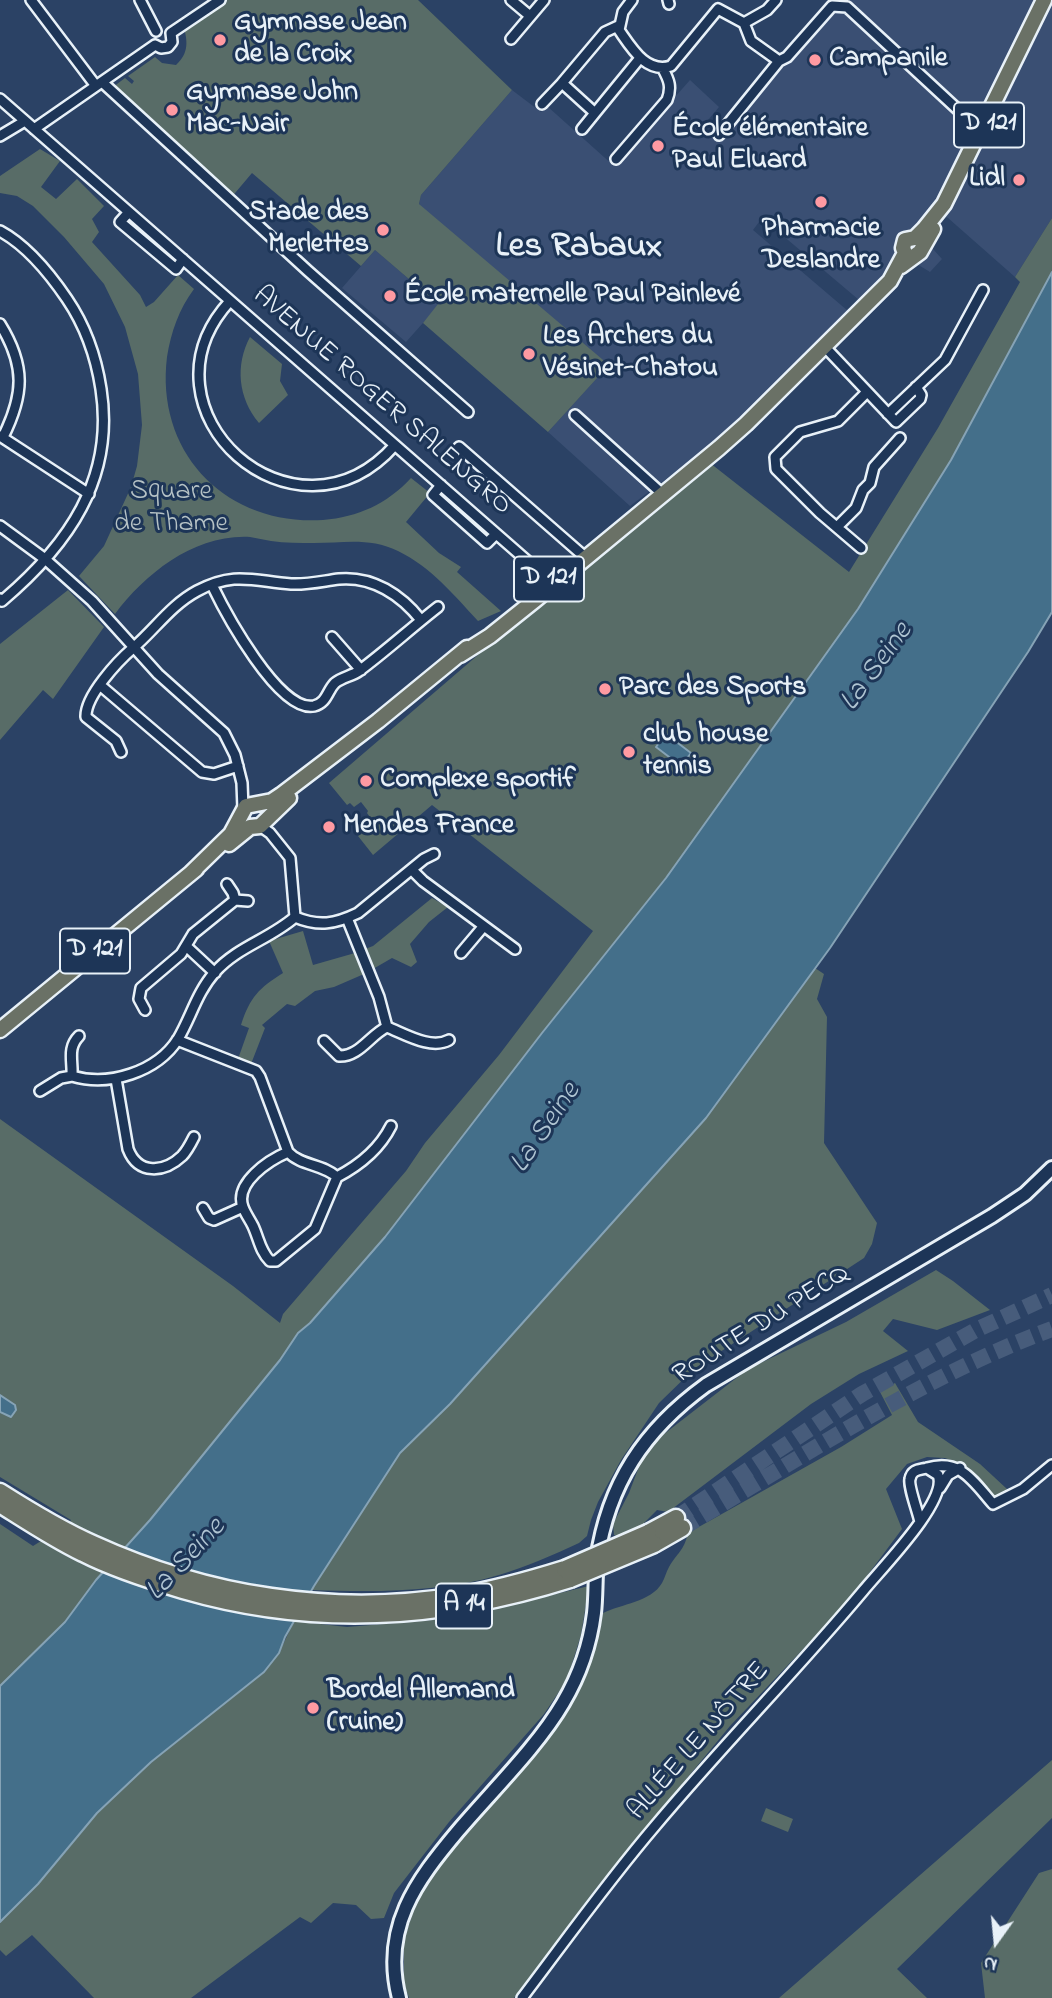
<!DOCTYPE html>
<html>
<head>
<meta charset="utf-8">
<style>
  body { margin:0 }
  #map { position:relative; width:1052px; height:1998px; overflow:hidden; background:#2b4265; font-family:"Indie Flower",sans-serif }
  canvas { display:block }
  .north { position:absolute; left:961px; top:1907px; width:70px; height:70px; -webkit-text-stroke:5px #1d3557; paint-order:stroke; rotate:195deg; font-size:19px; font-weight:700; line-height:28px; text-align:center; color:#e8f1f8 }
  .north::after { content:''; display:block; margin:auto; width:24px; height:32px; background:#e8f1f8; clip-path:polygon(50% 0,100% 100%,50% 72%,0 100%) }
</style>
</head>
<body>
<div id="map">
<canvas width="1052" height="1998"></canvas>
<div class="north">N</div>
</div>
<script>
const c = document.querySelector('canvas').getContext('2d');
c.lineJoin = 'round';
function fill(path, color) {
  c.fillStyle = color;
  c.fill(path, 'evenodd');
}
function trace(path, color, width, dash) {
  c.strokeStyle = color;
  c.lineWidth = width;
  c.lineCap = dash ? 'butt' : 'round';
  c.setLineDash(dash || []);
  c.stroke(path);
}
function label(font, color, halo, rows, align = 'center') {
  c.font = font + ' "Indie Flower",sans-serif';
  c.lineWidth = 6;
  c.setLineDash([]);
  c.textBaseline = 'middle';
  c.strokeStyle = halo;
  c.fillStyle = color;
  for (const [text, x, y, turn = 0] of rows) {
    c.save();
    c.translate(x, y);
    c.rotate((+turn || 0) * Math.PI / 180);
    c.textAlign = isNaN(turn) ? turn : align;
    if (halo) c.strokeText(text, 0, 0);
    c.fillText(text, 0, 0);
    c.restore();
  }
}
fill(new Path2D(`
  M842,0h203l-1,19 8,-15v214l-37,59 -67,-59 -7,-3 -18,23 19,21 -12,13 -23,-14 -48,42 -97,-82 -9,12 95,81 -70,72 -76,69 -72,54 -82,-74 60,-66 -185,-156 -4,-6 2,-9 91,-105 29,22 6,-6 67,60 76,-86 29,27 -16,19 16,12z
  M375,250l64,55 -33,37 -64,-54z`), '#3a4f73');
fill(new Path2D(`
  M220,0h198l94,90 -91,105 -2,9 190,161 -61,67 -125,-109 15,-19 -63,-54 -14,16 -109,-93 -22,26 -117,-112 12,-9 7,6 2,-3 -6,-5 27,-19 7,6 14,2c13,-12 12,-24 7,-40z
  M40,149l20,12 -19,26 15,12 21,-20 27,27 -12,13 7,13 -7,10 48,53 6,12 8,-5 24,-27 16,14c-15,20 -23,43 -27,68 -12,97 60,169 156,163 35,-3 64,-16 88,-42l19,15 -24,29 33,31 22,14 -4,5 44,39 -23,10c-24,-26 -47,-54 -80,-70 -28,-14 -55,-8 -84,-8 -14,0 -29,0 -43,-2 -7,-1 -14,-3 -21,-4 -55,-3 -104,36 -135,77l-36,-38 25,-30 27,-59 6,-21 5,-41 -4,-51 -13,-47 -21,-43 -40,-47 -31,-31 -16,-10 -17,-3v-17z
  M1052,218v54l-101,188 -72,120 -213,298 -124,155 -157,204 -75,86 -12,10 -18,27 -130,160 -54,60 -31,42 -65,64v-162l33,22 8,-5 14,8 16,-29 -71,-43v-358l233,167 47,37 3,-9 123,-143 19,-28 74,-88 94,-124 -161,-126 -59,50 -15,-19 16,-13 -7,-10 1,-2 -7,-9 -7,5 -4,-4 -3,2 -18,-22 178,-153 203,-167 139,109 89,-144 82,-146 -5,-5z
  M250,337l32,27 -2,17 8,14 -29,28c-21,-25 -24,-58 -9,-86z
  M68,590l36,37 -51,72 -10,-9 -43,50v-96z
  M432,898l16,9 -19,15 -19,22 7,18 -6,5 -19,-9 -19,11 -8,-20 8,-3z
  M303,931l10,34 42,-12 9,21 -30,13 -19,4 -20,15 -8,-2 -25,21 3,3 -14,36 -13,-5 11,-31 -8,-3c9,-28 18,-37 42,-52l-14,-32z
  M815,968l9,6 -7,25 10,18 -3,126 53,80 -5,21 -8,14 -170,111 -35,34 -38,57 -23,42 -7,18 -4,16 -8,7c-26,12 -53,24 -80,32 -60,18 -126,17 -188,15l55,-88 34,-49 50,-49 256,-286z
  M936,1270l17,11 37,29 -53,20 -44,-11 -10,12 25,20 -49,23 -48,30 -143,108 -11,-2 -14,14 -21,13 -8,-2 -1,-11 16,-31 11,-29 15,-23 93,-72 98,-47z
  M895,1383l23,39 62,42 27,25 -3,4 -10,5 -28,-32 -21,-8 -18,-1 -20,7 -21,25 16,40 -56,75 -116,122 -136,165 -80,107h-105l-5,-14v-44l14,-44 34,-48 75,-85 57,-84 19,-66c18,-9 48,-11 59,-30 3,-5 4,-11 7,-16 8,-14 15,-16 19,-34l153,-86 51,-32 -12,-23z
  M589,1586l-8,49 -14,45 -23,34 -95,108 -55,71 -10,25 -13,1 -15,-14 -23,-2 -22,20 -11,-6 -109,81h-97l-62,-63 -26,21 -6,-6v-28l38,-38 59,-71 54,-51 113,-90 15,-19 15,-32 53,6 109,-9z
  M1052,1760v58l-155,151 30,29h-148z
  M766,1808l27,11 -5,13 -27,-11z
  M1052,1869v129h-67l-4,-35 58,-90z`), '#586c67');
const water = new Path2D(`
  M1052,272v340l-24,40 -198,296 -124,170 -256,286 -50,49 -86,133 -29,51 -6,16 -15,19 -113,90 -54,51 -59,71 -38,38v-236l65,-64 31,-42 54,-60 130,-160 18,-27 12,-10 75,-86 157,-204 124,-155 192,-269 93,-149z
  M666,734l25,19 -10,13 -25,-19z
  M0,1395l15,10 1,5 -5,7 -11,-5z`);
fill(water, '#446f8a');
trace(water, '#86a3b6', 2);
trace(new Path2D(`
  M676,1518l186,-124 114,-64 76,-35
  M682,1528c120,-71 239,-151 370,-199`), '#475c7b', 16, [16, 8]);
const street = new Path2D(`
  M31,0l65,86
  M140,0l16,31
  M511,0l19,16
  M632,0l-9,12 -4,18c12,17 27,44 52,36l47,-57 26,14
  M668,0l1,4
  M744,23l7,18 28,20 8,-4 45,-51 15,1 135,125
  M744,23l23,-13 9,-10
  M618,26l-13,6 -43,51 33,30 45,-55
  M171,33l49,-33
  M511,39l33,-39
  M155,45l6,3 7,-1 4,-5 -1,-9
  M102,82l206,189 160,141
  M0,99l549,481
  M542,104l20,-21
  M34,129l121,-84
  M582,129l13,-16
  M719,135l60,-74
  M0,136l25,-15
  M616,159l51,-59c5,-13 2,-20 -4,-31
  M129,212l-9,10 56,47 7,-10
  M0,231c28,15 50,43 67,68 19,28 29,57 34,90 14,90 -33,156 -99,212l-2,-2
  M230,301c-100,109 65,257 165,144
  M0,324c26,42 24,71 3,113
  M824,346l72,76 24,-23 1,-4 -5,-8
  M888,414l57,-54 38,-70
  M575,415l83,75
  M0,436l89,58
  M459,447l127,111
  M441,485l-8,10 54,48 9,-9
  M0,526l45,33 47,42 66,73 66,59 11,22 7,28 1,26
  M837,527l19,-19 7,-18 7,-7 4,-16 26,-29
  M861,548l-41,-35 -44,-44 -1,-12 25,-25 38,-11 29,-29
  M212,585c13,27 67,128 102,121 13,-3 13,-15 21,-23 7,-6 17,-7 24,-12 27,-20 52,-43 79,-64
  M332,637l29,33
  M101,686l101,86 12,2 24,-8
  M121,752l-5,-11 -30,-24c-1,-21 32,-56 47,-69 22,-19 38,-43 64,-57 37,-20 56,-10 94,-7 16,1 32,-3 48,-5 34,-3 62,16 82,41
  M412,870l11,11 92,68
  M227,884l6,9 2,7
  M295,917c24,10 40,7 63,-4l66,-54 10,-5
  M347,918l32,79 8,30
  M186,946l29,27
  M461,953l22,-26
  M145,1010l-6,-11 2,-11 40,-34 12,-20 42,-34 13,1
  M177,1040l79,31 4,6 28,75c13,14 35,12 49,25
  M324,1041l15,15c20,1 31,-21 48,-29 18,7 44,23 62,13
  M72,1076c37,11 85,-4 106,-37 13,-22 19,-47 37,-67 22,-25 55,-33 80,-55l-5,-59 -20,-25 -10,-7
  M116,1079l12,70c10,26 36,24 54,7 5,-5 9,-13 12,-19
  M40,1091l21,-13 11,-2c1,-15 -5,-28 7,-40
  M288,1152c-19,8 -54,31 -45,55 2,6 7,13 10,19 6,13 7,25 17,35h6l39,-32 22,-52c23,-12 43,-29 54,-51
  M203,1208l6,10 5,2 29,-13
  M940,1488l8,-13 12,-7
  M920,1522c-2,-10 -12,-36 -10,-43 2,-10 9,-9 17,-11 33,-10 46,13 66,36l30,-15 29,-24
  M522,1998c44,-58 86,-117 133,-172 67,-80 141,-155 208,-235 17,-21 86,-91 75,-116l-11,-7`);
const secondary = new Path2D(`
  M399,1998c-18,-70 17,-117 59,-167 33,-39 80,-85 105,-128 16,-27 27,-58 31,-90 2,-17 1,-35 3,-53 11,-76 47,-130 109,-175l286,-169 33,-22 27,-26`);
const primary = new Path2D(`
  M901,266l19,-14 13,-23
  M460,655l30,-19 45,-36 184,-152 27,-24 144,-143 15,-28 -2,-5 2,-8 10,-2 9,-9 20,-25 100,-204
  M229,844l21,-17 10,-1 29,-28
  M191,873l40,-39 15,-28 26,-5 9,-6 97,-74 89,-73
  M0,1030l196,-161`);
const highway = new Path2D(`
  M0,1492c30,19 61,38 93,52 114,52 240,72 364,52 37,-6 73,-16 108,-27
  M0,1504c27,17 54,35 83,49 31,16 66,27 100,37 131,38 257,30 387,-11
  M648,1533l28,-15
  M654,1544l28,-16`);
trace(street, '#e8f1f8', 14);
trace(secondary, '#e8f1f8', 18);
trace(primary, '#e8f1f8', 19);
trace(highway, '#e8f1f8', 21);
trace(street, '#1d3557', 9);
trace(secondary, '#1d3557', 12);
trace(primary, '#6a7166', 14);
trace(highway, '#6a7166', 16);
const highwayBridge = new Path2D(`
  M565,1569l83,-36
  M570,1579l84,-35`);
trace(highwayBridge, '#e8f1f8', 21, []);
trace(highwayBridge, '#6a7166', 16);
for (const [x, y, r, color] of [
  [220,40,7,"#ff9aa2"],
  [815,60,7,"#ff9aa2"],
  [172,110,7,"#ff9aa2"],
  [658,146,7,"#ff9aa2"],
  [1019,180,7,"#ff9aa2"],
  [821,202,7,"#ff9aa2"],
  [383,230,7,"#ff9aa2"],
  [390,296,7,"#ff9aa2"],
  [529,354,7,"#ff9aa2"],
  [605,689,7,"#ff9aa2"],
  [629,752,7,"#ff9aa2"],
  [366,781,7,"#ff9aa2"],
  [329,827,7,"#ff9aa2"],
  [313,1708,7,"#ff9aa2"]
]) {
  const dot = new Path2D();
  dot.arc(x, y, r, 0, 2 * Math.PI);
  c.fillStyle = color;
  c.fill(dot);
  trace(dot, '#1d3557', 2.5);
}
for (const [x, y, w] of [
  [989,125,70],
  [549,579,70],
  [95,951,70],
  [464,1606,56]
]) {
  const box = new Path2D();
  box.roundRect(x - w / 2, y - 22.5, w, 45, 5);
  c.fillStyle = '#1d3557';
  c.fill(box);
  trace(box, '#e8f1f8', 2);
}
label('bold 26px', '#e8f1f8', null, [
  ["D 121",989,125],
  ["D 121",549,579],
  ["D 121",95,951],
  ["A 14",464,1606]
]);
label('bold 28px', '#e8f1f8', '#1d3557', [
  ["Gymnase Jean",234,24],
  ["de la Croix",234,56],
  ["Campanile",829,60],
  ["Gymnase John",186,94],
  ["Mac-Nair",186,126],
  ["École élémentaire",672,130],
  ["Paul Eluard",672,162],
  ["Lidl",1005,180,"right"],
  ["Stade des",369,214,"right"],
  ["Merlettes",369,246,"right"],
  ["Pharmacie",821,230,"center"],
  ["Deslandre",821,262,"center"],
  ["École maternelle Paul Painlevé",404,296],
  ["Les Archers du",543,338],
  ["Vésinet-Chatou",543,370],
  ["Parc des Sports",619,689],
  ["club house",643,736],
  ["tennis",643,768],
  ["Complexe sportif",380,781],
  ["Mendes France",343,827],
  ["Bordel Allemand",327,1692],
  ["(ruine)",327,1724]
], 'left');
label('28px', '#e8f1f8', '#1d3557', [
  ["AVENUE ROGER SALENGRO",381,402,41],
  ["ROUTE DU PECQ",762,1326,-32],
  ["ALLÉE LE NÔTRE",700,1742,-49]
]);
label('28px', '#b6c2c5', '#1d3557', [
  ["Square",171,493],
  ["de Thame",171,525]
]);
label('italic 30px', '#afc4d2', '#1d3557', [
  ["La Seine",878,668,-54],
  ["La Seine",547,1129,-56],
  ["La Seine",187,1561,-47]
]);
label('bold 35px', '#e8f1f8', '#1d3557', [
  ["Les Rabaux",579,249]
]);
</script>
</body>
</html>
